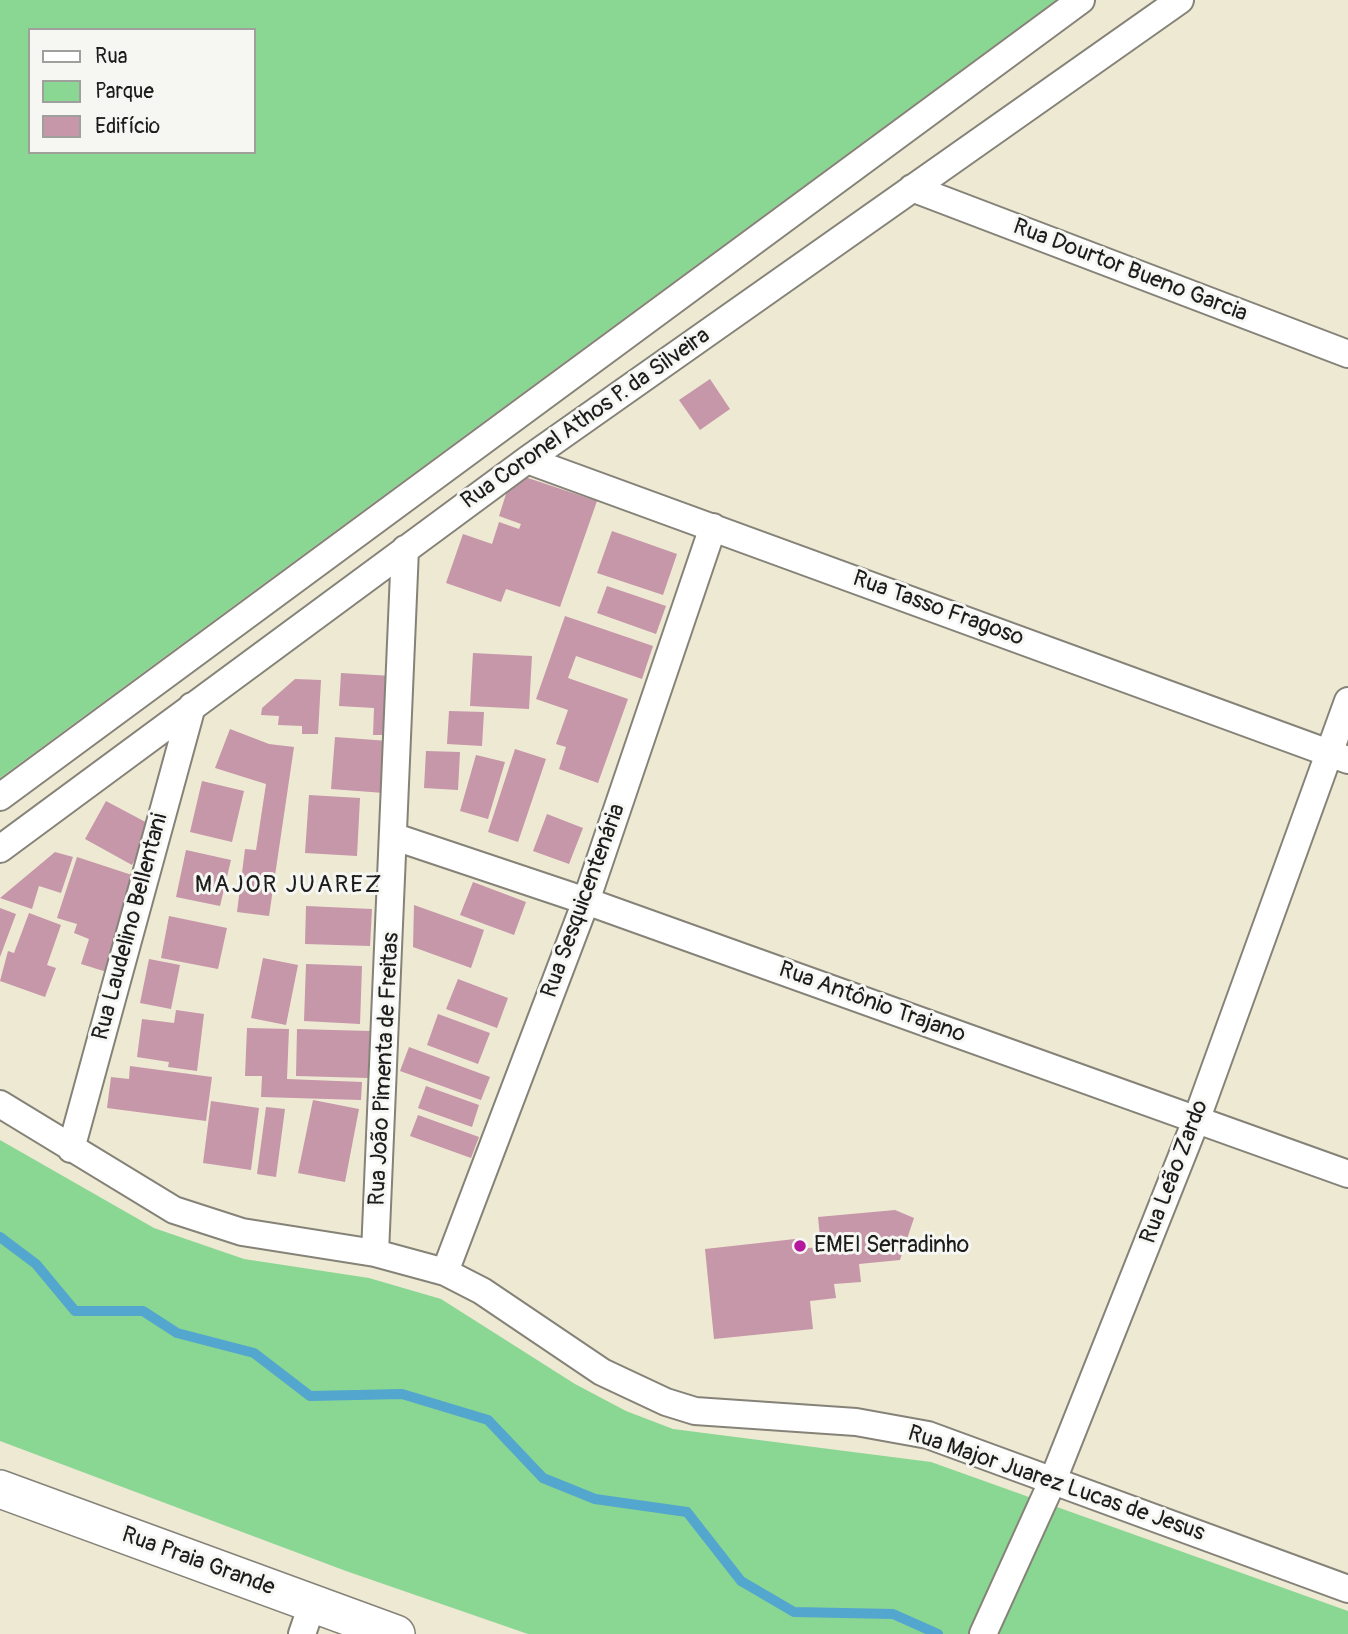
<!DOCTYPE html>
<html>
<head>
<meta charset="utf-8">
<style>
  body { margin:0 }
  #map { position:relative; width:1348px; height:1634px; overflow:hidden; background:#eee9d3; font-family:Pangolin,sans-serif }
  canvas { display:block }
  .legend { position:absolute; left:28px; top:28px; width:228px; height:126px; box-sizing:border-box; background:#f6f6f2; border:2px solid #9f9f9c; margin:0; padding:9px 12px; list-style:none; font-size:21px; color:#1c1c1c }
  .legend li { display:flex; align-items:center; gap:14px; height:35px }
  .legend b { width:35px; border:2px solid #9f9f9c }
</style>
</head>
<body>
<div id="map">
<canvas width="1348" height="1634"></canvas>
<ul class="legend">
<li><b style="height:9px;background:#fff"></b>Rua</li>
<li><b style="height:19px;background:#8ad693"></b>Parque</li>
<li><b style="height:19px;background:#c696a9"></b>Edifício</li>
</ul>
</div>
<script>
const c = document.querySelector('canvas').getContext('2d');
c.lineJoin = 'round';
function fill(path, color) {
  c.fillStyle = color;
  c.fill(path, 'evenodd');
}
function trace(path, color, width, dash) {
  c.strokeStyle = color;
  c.lineWidth = width;
  c.lineCap = dash ? 'butt' : 'round';
  c.setLineDash(dash || []);
  c.stroke(path);
}
function label(font, color, halo, rows, align = 'center') {
  c.font = font + ' Pangolin,sans-serif';
  c.lineWidth = 6;
  c.setLineDash([]);
  c.textBaseline = 'middle';
  c.strokeStyle = halo;
  c.fillStyle = color;
  for (const [text, x, y, turn = 0] of rows) {
    c.save();
    c.translate(x, y);
    c.rotate((+turn || 0) * Math.PI / 180);
    c.textAlign = isNaN(turn) ? turn : align;
    if (halo) c.strokeText(text, 0, 0);
    c.fillText(text, 0, 0);
    c.restore();
  }
}
fill(new Path2D(`
  M0,0h1056l-1056,778zM30,30h224v122h-224z
  M0,1140l154,88 90,31 125,19 72,21 134,85 51,27 47,18 258,33 417,149v23h-820l-182,-63 -346,-130z`), '#8ad693');
trace(new Path2D(`
  M0,1237l36,27 39,47h68l34,22 77,20 56,43 92,-2 86,26 55,58 52,21 92,13 54,69 53,31 99,2 45,20`), '#53a6ce', 10);
fill(new Path2D(`
  M710,379l20,30 -30,21 -21,-30z
  M525,477l72,24 -37,106 -54,-18 -5,13 -55,-19 17,-49 29,10 7,-22 20,7 2,-5 -22,-8 8,-25z
  M612,531l65,23 -14,41 -66,-22z
  M607,586l59,20 -10,28 -59,-21z
  M565,616l88,30 -11,33 -66,-23 -8,22 60,21 -30,84 -39,-14 7,-22 -10,-3 12,-34 -32,-11z
  M473,653l59,3 -3,53 -59,-3z
  M341,673l51,3 -3,59h-16l1,-27 -35,-2z
  M295,679l26,1 -3,54h-16v-8l-24,-1 1,-9 -18,-1 1,-7z
  M449,711l35,1 -2,34 -35,-2z
  M230,729l39,15 25,3 -25,169 -32,-4 8,-63 11,1 10,-66 -51,-16z
  M335,737l53,4 -4,52 -53,-4z
  M515,749l31,10 -28,83 -30,-10z
  M426,751l34,1 -2,38 -34,-2z
  M476,755l29,7 -17,57 -28,-8z
  M202,781l42,10 -12,51 -42,-10z
  M309,795l51,3 -3,58 -52,-3z
  M106,801l47,25 -21,39 -47,-26z
  M547,814l36,14 -14,36 -36,-13z
  M186,850l45,10 -11,46 -44,-9z
  M55,852l18,5 -12,36 -22,-7 -7,23 -32,-11z
  M77,857l64,21 -31,95 -29,-9 8,-25 -15,-6 3,-9 -20,-6z
  M473,882l53,20 -12,33 -54,-20z
  M414,905l70,25 -13,38 -58,-21z
  M306,906l66,3 -2,37 -65,-2z
  M0,908l16,6 -16,43z
  M29,913l32,12 -14,40 9,3 -11,29 -45,-16 8,-30 6,2z
  M169,916l58,12 -9,41 -57,-11z
  M263,958l35,7 -12,60 -35,-7z
  M149,959l31,6 -9,44 -31,-6z
  M306,964l56,2 -2,58 -56,-3z
  M458,979l50,19 -11,30 -51,-19z
  M176,1010l28,4 -7,57 -29,-4 1,-5 -32,-5 5,-38 32,4z
  M438,1014l52,19 -12,31 -51,-19z
  M247,1028l42,1 -2,50 75,3 -1,18 -100,-3 1,-21h-17z
  M297,1029l73,2 -2,47 -72,-2z
  M409,1047l81,30 -9,23 -81,-29z
  M130,1066l82,11 -6,44 -99,-13 4,-31 18,2z
  M426,1086l53,19 -7,22 -54,-19z
  M313,1100l46,9 -14,73 -47,-9z
  M211,1101l48,7 -8,62 -48,-7z
  M266,1107l19,2 -9,68 -19,-3z
  M418,1115l61,22 -8,21 -61,-22z
  M895,1210l19,8 -14,42 -41,4 2,18 -27,2 2,14 -26,3 3,28 -99,10 -9,-90 90,-10 1,10 25,-2 -3,-30z`), '#c696a9');
const street = new Path2D(`
  M912,188l436,166
  M527,460l821,300
  M0,797l1081,-797
  M395,837l191,64 762,273
  M0,849l527,-389 653,-460
  M0,1104l174,106 68,22 133,21 70,19 37,19 120,81 64,30 29,9 161,11 72,13 420,154
  M71,1149l121,-443
  M375,1253l30,-704
  M445,1272l141,-371 127,-374
  M302,1634l10,-29
  M983,1634l70,-154 144,-362 151,-417`);
const secondary = new Path2D(`
  M0,1489l396,145`);
trace(street, '#858278', 30);
trace(secondary, '#858278', 40);
trace(street, '#fff', 26);
trace(secondary, '#fff', 37);
for (const [x, y, r, color] of [
  [800,1246,7,"#b5179e"]
]) {
  const dot = new Path2D();
  dot.arc(x, y, r, 0, 2 * Math.PI);
  c.fillStyle = color;
  c.fill(dot);
  trace(dot, '#f6f6f2', 2.5);
}
label('23px', '#1c1c1c', '#f6f6f2', [
  ["Rua Dourtor Bueno Garcia",1130,271,21],
  ["Rua Coronel Athos P. da Silveira",586,419,-35],
  ["Rua Tasso Fragoso",938,609,20],
  ["Rua Sesquicentenária",584,901,-70],
  ["Rua Laudelino Bellentani",131,927,-75],
  ["Rua Antônio Trajano",872,1003,20],
  ["Rua João Pimenta de Freitas",385,1069,-87],
  ["Rua Leão Zardo",1175,1172,-69],
  ["Rua Major Juarez Lucas de Jesus",1056,1484,19],
  ["Rua Praia Grande",198,1562,20]
]);
label('23px', '#1c1c1c', '#f6f6f2', [
  ["EMEI Serradinho",814,1246]
], 'left');
c.letterSpacing = '2px';
label('24px', '#1c1c1c', '#f6f6f2', [
  ["MAJOR JUAREZ",289,886]
]);
c.letterSpacing = '0px';
</script>
</body>
</html>
